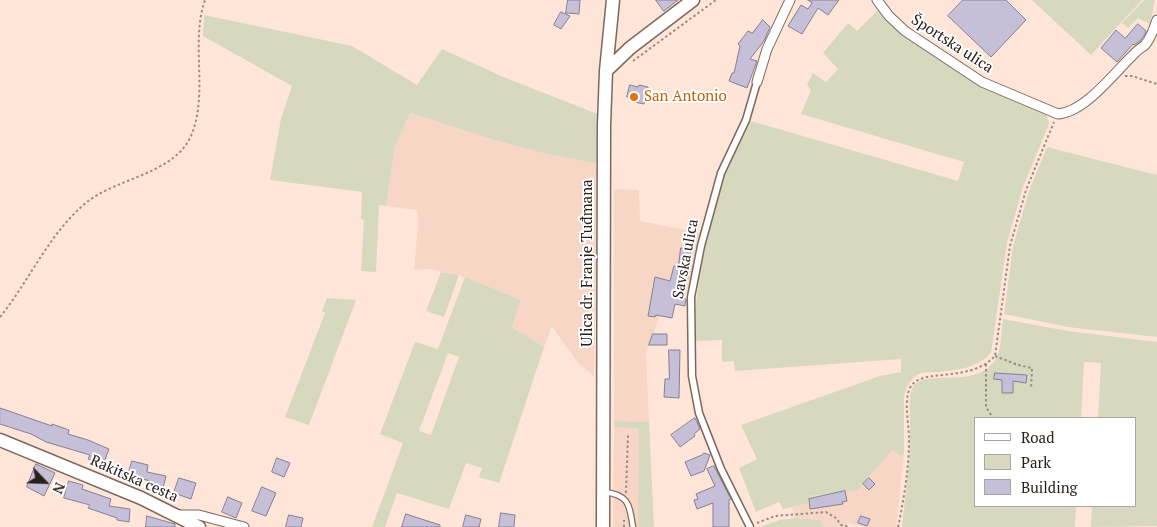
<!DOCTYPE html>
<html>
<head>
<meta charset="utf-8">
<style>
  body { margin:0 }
  #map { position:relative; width:1157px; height:527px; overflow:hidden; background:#ffe5d7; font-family:"PT Serif",serif }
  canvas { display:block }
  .legend { position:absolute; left:974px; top:417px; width:162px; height:90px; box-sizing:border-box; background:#fff; border:1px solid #a9a6a4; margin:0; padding:6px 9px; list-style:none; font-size:15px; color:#29201b }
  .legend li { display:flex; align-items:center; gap:10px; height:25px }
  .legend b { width:25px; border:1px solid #a9a6a4 }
  .north { position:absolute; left:20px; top:457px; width:50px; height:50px; -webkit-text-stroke:4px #fff; paint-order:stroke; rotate:114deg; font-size:14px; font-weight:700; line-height:20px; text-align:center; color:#29201b }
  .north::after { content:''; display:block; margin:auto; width:18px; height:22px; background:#29201b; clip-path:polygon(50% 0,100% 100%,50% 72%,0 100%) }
</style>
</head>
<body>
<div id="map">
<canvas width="1157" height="527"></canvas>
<ul class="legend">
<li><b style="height:6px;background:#fff"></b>Road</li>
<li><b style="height:14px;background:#d6d9bd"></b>Park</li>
<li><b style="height:14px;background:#c5bfd7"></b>Building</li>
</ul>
<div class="north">N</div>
</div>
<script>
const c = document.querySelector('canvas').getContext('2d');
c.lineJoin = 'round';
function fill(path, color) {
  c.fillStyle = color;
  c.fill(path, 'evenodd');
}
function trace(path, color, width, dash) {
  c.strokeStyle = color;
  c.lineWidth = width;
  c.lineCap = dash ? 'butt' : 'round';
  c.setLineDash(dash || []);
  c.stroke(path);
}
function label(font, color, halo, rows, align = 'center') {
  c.font = font + ' "PT Serif",serif';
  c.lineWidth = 4;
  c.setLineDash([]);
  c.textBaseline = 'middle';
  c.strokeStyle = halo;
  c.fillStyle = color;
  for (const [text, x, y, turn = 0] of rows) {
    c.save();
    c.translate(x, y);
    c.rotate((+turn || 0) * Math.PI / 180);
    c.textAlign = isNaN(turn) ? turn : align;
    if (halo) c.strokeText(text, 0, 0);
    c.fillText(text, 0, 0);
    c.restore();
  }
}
fill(new Path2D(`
  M410,113l81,26 52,14 56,11 -5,212 -14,-11 -28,-38 -8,20 -32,-20 9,-27 -62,-25 -31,-6 -14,1 4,-45 -1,-15 -31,-4 9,-59z
  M614,189l25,1 1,31 61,12 -13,61 -19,-3 -23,63 3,68 -35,-1z
  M614,427l25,2v98h-26z
  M893,448l7,8 4,-1 -8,72h-29l-20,-4v4h-23l-4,-7 -25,-2 -3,-11 18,-4v-7l48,-6z`), '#f7d6c5');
fill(new Path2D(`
  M1032,0h110l-51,55z
  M1144,0h11l-5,24 -12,-6 -10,10 -6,-5z
  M878,10l25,24 64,44 13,7 66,27 3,12 -26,63 -16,56 -16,110c-15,16 -34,17 -54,19 -5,0 -11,0 -16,1 -10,4 -15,14 -17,24v58l-4,1 -7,-7 -35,41 -48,6v7l-27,6 -4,-7 -23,10 -17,-44 18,-9 -16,-34 139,-49 21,-4v-13l-166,12 -1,-10 -12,1v-22l-27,1v-25l4,-41 9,-41 16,-60 27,-53 207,60 6,-19 -163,-48 10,-24 -4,-5 6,-12 13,9 12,-13 -15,-16 25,-30 9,8z
  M204,15l148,31 65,39 25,-36 59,27 99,39 -1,49 -56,-11 -52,-14 -81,-26 -15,34 -9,59 -7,-1 -3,67 -15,-1 3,-51 -3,-1 1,-27 -92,-12 11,-61 11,-33 -89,-50z
  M1047,147l110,28v162l-89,-10 -64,-13 9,-68 16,-55z
  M441,272l18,3 -15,42 -18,-6z
  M465,277l56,23 -9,27 32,20 -45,136 -20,-6 3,-9 -16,-5 -17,46 -52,-16 -12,34h-13l31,-84 -23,-9 35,-92 23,7zM448,353l11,4 -28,78 -12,-4z
  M327,298l29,2 -47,125 -24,-8 40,-104 -3,-2z
  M1003,319l65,12 89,11v184l-66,1 1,-21h44v-88h-38l3,-55 -17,-1 -3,56h-105v88h100l-1,21h-173c4,-36 9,-73 8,-110 0,-9 -2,-22 3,-30 12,-20 68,5 84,-31 5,-11 4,-25 6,-37z
  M614,421l35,1 5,105h-15l-1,-6 1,-92 -25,-2z
  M795,518l25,2 4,7h-64l19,-7z`), '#d6d9bd');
const building = new Path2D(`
  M568,0h12l-1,14 -13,-1z
  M656,0h22l-14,11z
  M808,0h31l-11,15 -10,-7 -16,26 -14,-8 13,-21 7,4 4,-6z
  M963,0h43l20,20 -35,37 -43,-41z
  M561,12l9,4 -9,13 -7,-4z
  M763,20l7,7 -6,14 -14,18 7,2 -10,27 -18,-7 3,-8h2l6,-27 -2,-2 10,-13 4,2z
  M1138,24l8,7 -1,3 -4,6 -7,5 -1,-1 -16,18 -16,-14 15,-18 9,8z
  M630,85l8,2 1,-2 9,2v2l3,1 -2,8 -3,-1 -2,7 -10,-2 1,-3 -8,-2z
  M681,248l10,2 -4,20 3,1 -8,27 4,1 -1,7 -10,-2 -3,14 -16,-3 -1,2 -7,-1 7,-39 15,4 4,-15 4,1z
  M653,334h14v11h-18z
  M669,350h11l-1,48 -15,-1 1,-18h4z
  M995,373l32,2 -1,8 -13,-2v12h-11v-13l-8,-1z
  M0,408l52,18v-2l17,6 -1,4 20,6 21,9 -6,16 -15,-6 2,-4 -44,-13 -15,-8 -31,-10z
  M695,418l5,11 -6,5 1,2 -15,11 -9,-12z
  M704,453l6,2 -6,16 -13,5 -6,-14 17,-7z
  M277,458l13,5 -6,14 -12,-5z
  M132,461l16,4 -1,7 19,4 -3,12 -12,-3v-4l-23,-5z
  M36,464l19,9 -11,23 -17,-9z
  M714,466l17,33 -2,1v27h-16v-24l-16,6 -3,-9 4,-1 -2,-5 19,-8 -8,-17z
  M179,478l17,5 -5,16 -17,-6z
  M869,478l6,6 -6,6 -6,-6z
  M69,481l14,4 -1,4 29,10 -2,7 21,3 -1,13 -12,-2v-2l-29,-10 2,-3 -26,-7z
  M262,487l14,6 -10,23 -14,-5z
  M845,491l2,10 -5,1 1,2 -33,5 -1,-10z
  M228,497l14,6 -6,15 -14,-6z
  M501,513l14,2 -1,12h-15z
  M406,514l34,11v2h-38z
  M289,515l14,3 -2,9h-15z
  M466,515l15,4 -2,8h-16z
  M147,516l28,8v3h-29z
  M861,516l9,3 -3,7 -9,-3z`);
fill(building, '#c5bfd7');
trace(building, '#857f96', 1);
const service = new Path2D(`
  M604,492c26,3 25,13 29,35`);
const pedestrian = new Path2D(`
  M750,527l-29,-58 -22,-56 -7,-37 -1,-79 10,-51 20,-73 25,-53 11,-38`);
const minor = new Path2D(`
  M877,0l12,16 16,15 77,51 76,32c27,-2 56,-41 75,-59 3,-4 8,-7 12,-10 6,-7 9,-16 12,-25
  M757,82l10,-33 23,-49
  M179,515h20l45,12`);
const secondary = new Path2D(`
  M606,71l24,-23 63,-48
  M0,440l141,58 58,29
  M603,527l1,-402 2,-54 7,-71`);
trace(service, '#7e685b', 7);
trace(pedestrian, '#7e685b', 9);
trace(minor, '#7e685b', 11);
trace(secondary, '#7e685b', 15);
trace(new Path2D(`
  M633,61l83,-61
  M1125,76h7l25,8
  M0,317c30,-37 49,-84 87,-115 30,-24 87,-28 104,-66 18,-43 -1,-93 14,-136
  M995,356l23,9 14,3 -1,21
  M986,364v43l7,11
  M626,493l2,-58
  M757,523l18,-7 51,-4 10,6 5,7 9,2
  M624,527v-7
  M898,527c6,-28 11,-59 11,-88 0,-16 -5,-33 0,-49 3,-8 10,-11 18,-13 24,-4 50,-2 68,-21l15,-110 16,-56 28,-68`), '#9e8c82', 2, [2.5, 2.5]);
trace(service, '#fff', 4.5);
trace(pedestrian, '#fff', 6);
trace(minor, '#fff', 9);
trace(secondary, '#fff', 12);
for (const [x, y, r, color] of [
  [634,97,5,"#e8710a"]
]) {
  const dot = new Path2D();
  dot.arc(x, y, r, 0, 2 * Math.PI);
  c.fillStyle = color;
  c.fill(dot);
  trace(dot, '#fff', 2);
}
label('15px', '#29201b', '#fff', [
  ["Športska ulica",952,44,33],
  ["Savska ulica",686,259,-79],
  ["Ulica dr. Franje Tuđmana",588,263,-90],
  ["Rakitska cesta",134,479,24]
]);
label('15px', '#c56008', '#fff', [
  ["San Antonio",644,97]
], 'left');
</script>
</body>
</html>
